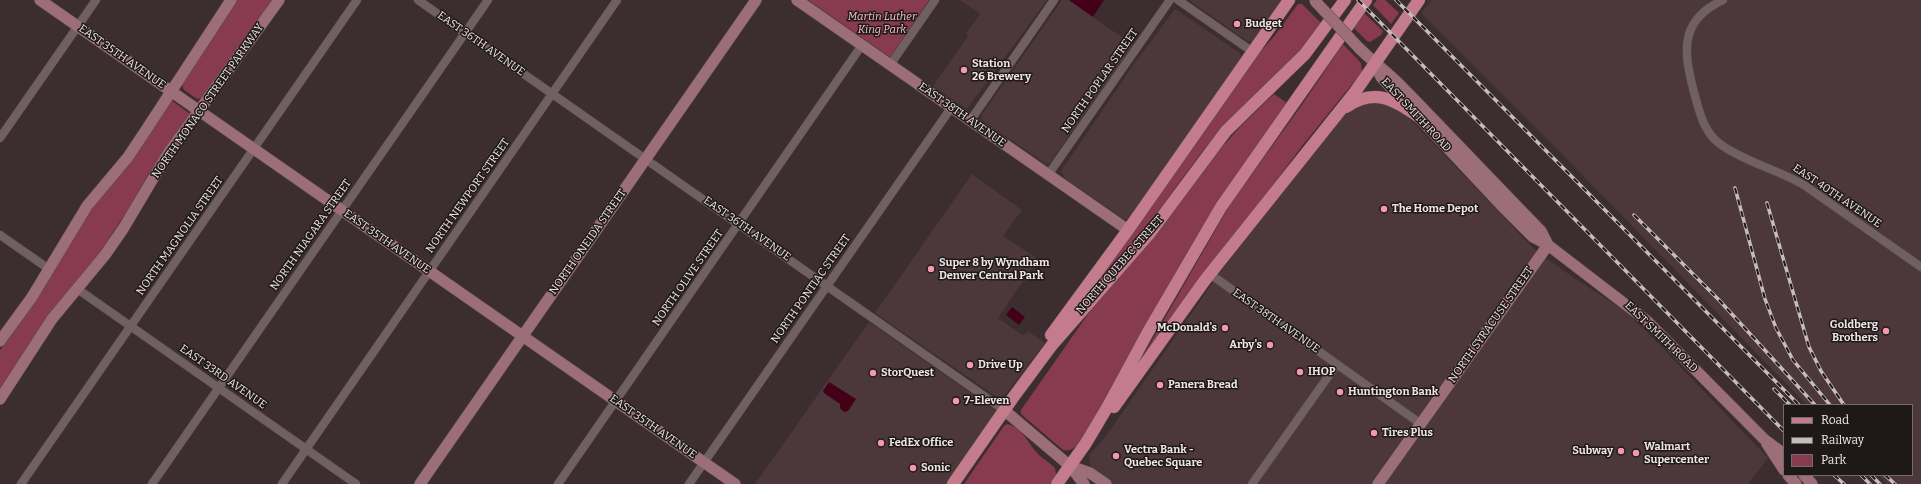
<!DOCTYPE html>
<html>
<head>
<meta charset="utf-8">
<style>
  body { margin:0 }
  #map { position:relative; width:1921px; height:484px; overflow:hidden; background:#3c2d30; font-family:Bitter,serif }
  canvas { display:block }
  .legend { position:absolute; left:1783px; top:404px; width:130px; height:72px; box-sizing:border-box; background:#1e1819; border:1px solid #726a6b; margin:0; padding:5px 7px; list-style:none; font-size:12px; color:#efe5e7 }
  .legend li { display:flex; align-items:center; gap:8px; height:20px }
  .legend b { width:20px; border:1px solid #726a6b }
</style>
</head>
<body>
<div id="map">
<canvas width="1921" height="484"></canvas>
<ul class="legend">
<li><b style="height:5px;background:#c47c8c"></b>Road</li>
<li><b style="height:5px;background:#c6bbbd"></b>Railway</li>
<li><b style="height:11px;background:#883b4f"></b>Park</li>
</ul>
</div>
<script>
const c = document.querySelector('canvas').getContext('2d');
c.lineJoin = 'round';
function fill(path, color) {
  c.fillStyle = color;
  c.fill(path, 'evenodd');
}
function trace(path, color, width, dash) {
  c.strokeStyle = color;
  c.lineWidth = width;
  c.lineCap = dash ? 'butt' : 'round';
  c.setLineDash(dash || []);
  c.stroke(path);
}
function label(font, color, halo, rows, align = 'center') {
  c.font = font + ' Bitter,serif';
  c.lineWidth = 3;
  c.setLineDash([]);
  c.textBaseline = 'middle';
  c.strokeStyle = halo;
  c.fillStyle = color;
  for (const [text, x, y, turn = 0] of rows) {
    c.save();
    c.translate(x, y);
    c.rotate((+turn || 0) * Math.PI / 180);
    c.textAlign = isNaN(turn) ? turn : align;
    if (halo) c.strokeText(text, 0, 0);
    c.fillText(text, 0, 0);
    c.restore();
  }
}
fill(new Path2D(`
  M960,0h87l-80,109 -34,-23 35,-50 -2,-2 14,-20z
  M1062,0h7l64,45 -83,118 -4,1 -64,-44 -1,-4z
  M1189,0h94l-30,41 -3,1 -3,-1z
  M1432,0h489v484h-34l-9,-9h34v-70h-105l-255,-261 -131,-131z
  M1175,9l65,44 2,6 -113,160h-5l-60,-41 -3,-7 73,-107z
  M1371,99l25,8 16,14 123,129 35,25 56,37 20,19 122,127 -20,26h-635l-21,-15 -3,-9 1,-6 16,-18 115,-165 123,-158z
  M972,174l50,36 -19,26 35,23 -40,59 24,17 4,-1 2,-3 17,12 -43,56 -4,-1 -123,-85z
  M869,322l126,88v4l-37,55 -11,15h-192z`), '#4c373b');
fill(new Path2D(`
  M235,0h38l-70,97 -6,2 -13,-9 -2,-6z
  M808,0h121l-39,57z
  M1377,0h8l14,13 -8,11 -18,-19z
  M1298,4h4l20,20 -25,32 -74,70 -22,27 -68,92 -43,47 165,-234 21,-24z
  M1364,13l19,18 -2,4 -11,7 -3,-1 -13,-13z
  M1343,44l18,19 1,9 -60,74 -167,224 96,-167 68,-94z
  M1274,94l13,9 -200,327c-6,9 -11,23 -24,20l-42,-36v-4l72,-103 54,-61 70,-93 23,-26z
  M171,100l19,14 -41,59 -18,32 -34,52 -51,62 -46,71v-40l17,-22 35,-56 25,-44 39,-50z
  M1007,424c15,3 21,19 30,29 5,6 13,9 18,15l1,7 -6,9h-86l40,-58z`), '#883b4f');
fill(new Path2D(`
  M1069,0h35l-11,17z
  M1012,307l13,10 -6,8 -13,-10z
  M829,382l27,17 -8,12 -4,1 -4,-4v-4l-16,-11 -1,-2z`), '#440019');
const street = new Path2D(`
  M418,0l586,410
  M1178,0l75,52
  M1723,0c-46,21 -39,55 -28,96 5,18 9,36 25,48 23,17 58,26 84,41l117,82
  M890,65l45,-65
  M970,121l84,-121
  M0,138l96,-138
  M1048,175l122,-175
  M0,235l49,34
  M1210,274l211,150
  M76,288l280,196
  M21,484l336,-484
  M152,484l336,-484
  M282,484l335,-484
  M558,484l304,-439
  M689,484l262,-376
  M1252,484l85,-120`);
const secondary = new Path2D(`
  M40,0l695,484
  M797,0l331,230
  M1359,48c15,15 31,26 45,41 46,47 91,95 137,142l7,14
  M1375,64l6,13 120,128 32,32 15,8 99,76 118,119 19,14
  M0,341l32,-44 55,-91 41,-49 18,-27 85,-130
  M0,399l52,-80 53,-64 18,-26 44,-74 112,-155
  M1004,410l66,56 14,18
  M1767,444l17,26
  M1070,466l20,7 16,11
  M1788,475l8,9
  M1804,475l8,9
  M420,484l336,-484
  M1378,484l170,-239`);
const primary = new Path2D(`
  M1346,107c29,-20 48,-7 73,10
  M1051,335l77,-105 161,-230
  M1114,407l91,-127 150,-188 64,-92
  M953,484l59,-85 40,-54 98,-112 76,-102 79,-77 40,-54
  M1057,484l29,-41 22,-37 40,-74 73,-125 145,-207`);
trace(street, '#584b4e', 9);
trace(secondary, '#584b4e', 12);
trace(primary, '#584b4e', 13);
trace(street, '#716063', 8);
trace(secondary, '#9b6e78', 11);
trace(primary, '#c47c8c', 12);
const rail = new Path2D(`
  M1358,0l426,431
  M1396,0l403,405
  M1735,188l30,111 11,29 17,32 37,45
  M1767,203l42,144 12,24 23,34
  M1634,215l85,85 96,105
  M1774,389l16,16
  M1834,475l10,9
  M1861,475l9,9
  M1871,475l9,9
  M1885,475l10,9`);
trace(rail, '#c6bbbd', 3.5);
trace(rail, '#1e1819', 2, [6]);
const secondaryBridge = new Path2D(`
  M1315,1l44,47`);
trace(secondaryBridge, '#584b4e', 12, []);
trace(secondaryBridge, '#9b6e78', 11);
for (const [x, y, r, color] of [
  [1237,24,4,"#f29aac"],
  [964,70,4,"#f29aac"],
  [1384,209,4,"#f29aac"],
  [931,269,4,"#f29aac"],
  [1225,328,4,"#f29aac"],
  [1886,331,4,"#f29aac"],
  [1270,345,4,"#f29aac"],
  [970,365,4,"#f29aac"],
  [1300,372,4,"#f29aac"],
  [873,373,4,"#f29aac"],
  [1160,385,4,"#f29aac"],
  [1340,392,4,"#f29aac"],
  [956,401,4,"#f29aac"],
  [1374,433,4,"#f29aac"],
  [881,443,4,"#f29aac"],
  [1621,451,4,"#f29aac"],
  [1636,453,4,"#f29aac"],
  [1116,456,4,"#f29aac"],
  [913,468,4,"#f29aac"]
]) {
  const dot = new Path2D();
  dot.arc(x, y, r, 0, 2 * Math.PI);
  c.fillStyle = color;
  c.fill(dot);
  trace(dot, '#1e1819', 1.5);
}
label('italic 11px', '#f5c0ca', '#1e1819', [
  ["Martin Luther",882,17],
  ["King Park",882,30]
]);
label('bold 11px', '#efe5e7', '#1e1819', [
  ["Budget",1245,24],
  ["Station",972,64],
  ["26 Brewery",972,77],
  ["The Home Depot",1392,209],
  ["Super 8 by Wyndham",939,263],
  ["Denver Central Park",939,276],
  ["Goldberg",1878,325,"right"],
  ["Brothers",1878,338,"right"],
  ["McDonald's",1217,328,"right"],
  ["Arby's",1262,345,"right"],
  ["Drive Up",978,365],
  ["IHOP",1308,372],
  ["StorQuest",881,373],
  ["Panera Bread",1168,385],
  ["Huntington Bank",1348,392],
  ["7-Eleven",964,401],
  ["Tires Plus",1382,433],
  ["FedEx Office",889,443],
  ["Walmart",1644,447],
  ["Supercenter",1644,460],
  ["Vectra Bank -",1124,450],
  ["Quebec Square",1124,463],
  ["Subway",1613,451,"right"],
  ["Sonic",921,468]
], 'left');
label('11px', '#efe5e7', '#1e1819', [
  ["EAST 36TH AVENUE",481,44,35],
  ["EAST 35TH AVENUE",122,57,35],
  ["NORTH POPLAR STREET",1100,81,-55],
  ["NORTH MONACO STREET PARKWAY",208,101,-55],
  ["EAST 38TH AVENUE",962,115,35],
  ["EAST SMITH ROAD",1416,115,47],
  ["NORTH NEWPORT STREET",468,196,-55],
  ["EAST 40TH AVENUE",1837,196,34],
  ["EAST 36TH AVENUE",747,229,35],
  ["NORTH NIAGARA STREET",311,235,-55],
  ["NORTH MAGNOLIA STREET",180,236,-55],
  ["EAST 35TH AVENUE",387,242,35],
  ["NORTH ONEIDA STREET",588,242,-55],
  ["NORTH QUEBEC STREET",1120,265,-49],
  ["NORTH OLIVE STREET",688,278,-55],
  ["NORTH PONTIAC STREET",811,289,-55],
  ["EAST 38TH AVENUE",1276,321,35],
  ["NORTH SYRACUSE STREET",1491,325,-55],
  ["EAST SMITH ROAD",1661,337,44],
  ["EAST 33RD AVENUE",223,377,35],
  ["EAST 35TH AVENUE",653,427,35]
]);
</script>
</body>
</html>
